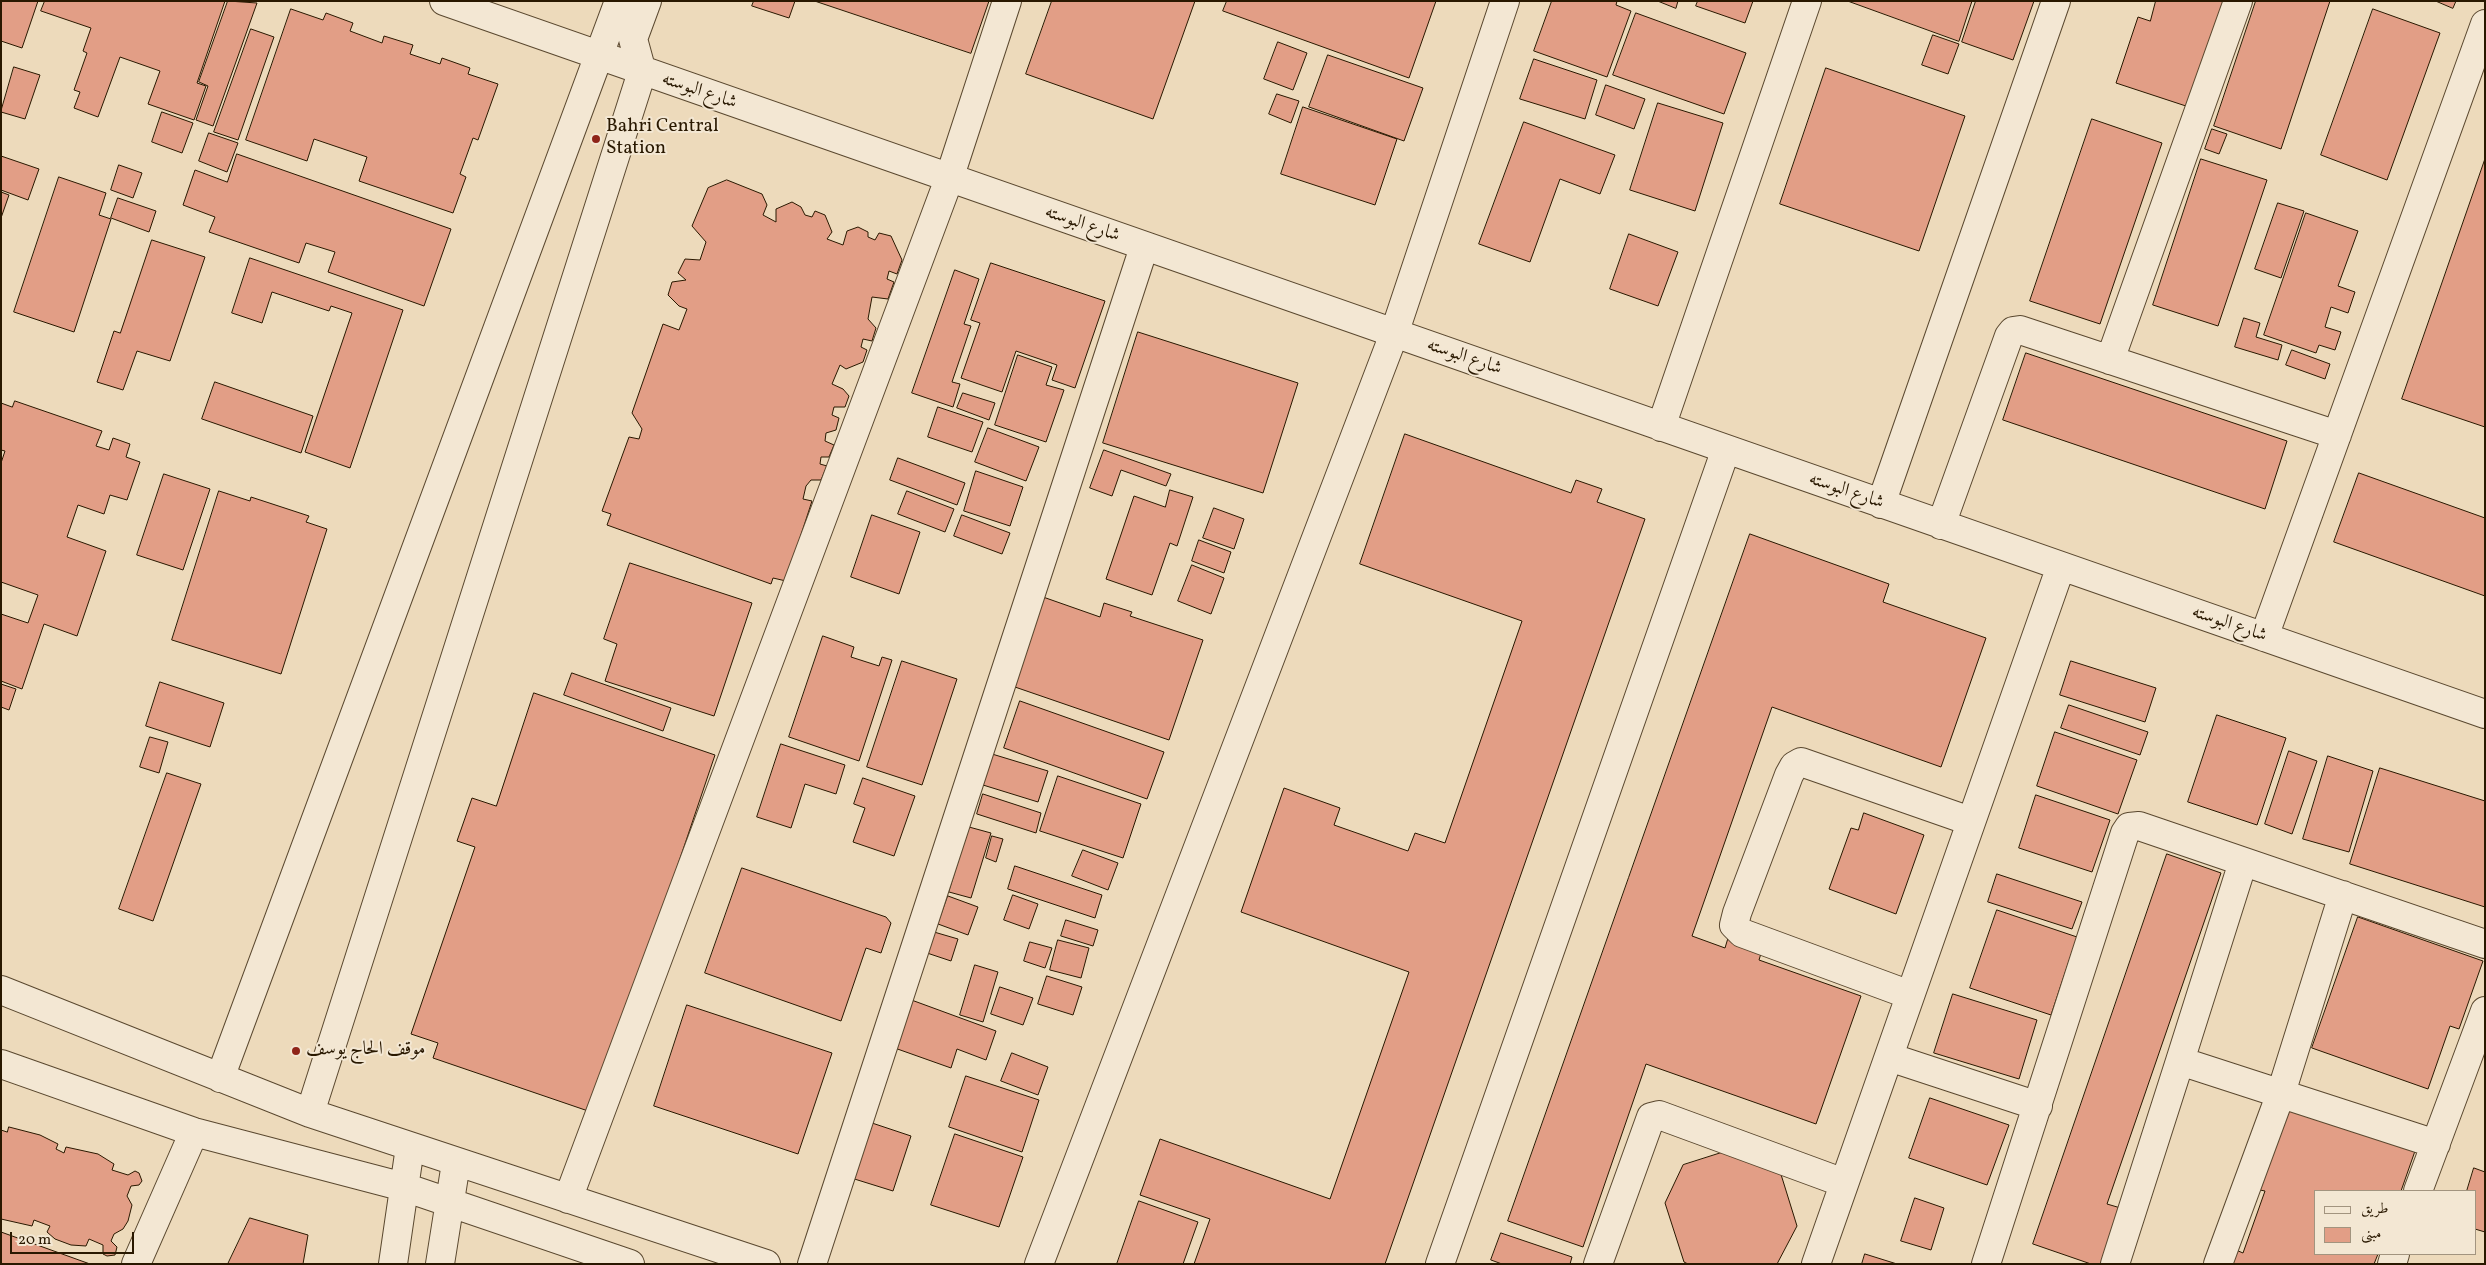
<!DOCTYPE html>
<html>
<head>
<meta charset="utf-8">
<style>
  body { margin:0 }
  #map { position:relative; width:2486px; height:1265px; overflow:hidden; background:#eddabb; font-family:Vollkorn,Amiri,serif }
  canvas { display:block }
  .frame { position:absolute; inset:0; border:2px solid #291800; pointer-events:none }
  .legend { position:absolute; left:2314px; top:1190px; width:162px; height:65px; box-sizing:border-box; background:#f3e7d3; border:1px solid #a2947f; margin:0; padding:6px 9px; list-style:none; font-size:15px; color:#291800 }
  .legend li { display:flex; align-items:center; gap:10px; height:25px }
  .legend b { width:25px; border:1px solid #a2947f }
  .scale { position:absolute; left:10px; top:1232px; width:124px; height:22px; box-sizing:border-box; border:2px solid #291800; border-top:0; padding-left:6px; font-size:15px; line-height:18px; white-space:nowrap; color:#291800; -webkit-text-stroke:4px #f3e7d3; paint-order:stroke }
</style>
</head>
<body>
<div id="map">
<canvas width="2486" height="1265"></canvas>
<div class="frame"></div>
<ul class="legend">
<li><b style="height:6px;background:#f3e7d3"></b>طريق</li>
<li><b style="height:14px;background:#e29e86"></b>مبنى</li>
</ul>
<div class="scale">20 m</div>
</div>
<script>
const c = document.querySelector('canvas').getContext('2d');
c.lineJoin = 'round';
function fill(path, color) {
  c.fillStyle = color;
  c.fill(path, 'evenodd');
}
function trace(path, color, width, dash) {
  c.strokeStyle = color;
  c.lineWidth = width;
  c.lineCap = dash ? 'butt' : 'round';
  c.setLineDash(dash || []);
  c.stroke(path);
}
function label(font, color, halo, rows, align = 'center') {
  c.font = font + ' Vollkorn,Amiri,serif';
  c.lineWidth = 4;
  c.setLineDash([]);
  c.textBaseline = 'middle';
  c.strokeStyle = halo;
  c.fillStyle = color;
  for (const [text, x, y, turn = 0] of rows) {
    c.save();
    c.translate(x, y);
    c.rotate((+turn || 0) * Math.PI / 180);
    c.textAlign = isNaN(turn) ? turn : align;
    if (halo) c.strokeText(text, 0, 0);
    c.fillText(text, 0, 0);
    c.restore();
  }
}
const building = new Path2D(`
  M1,1h37l-16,47 -21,-7z
  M45,1h180l-28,82 9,3 -12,34 -46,-16 12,-33 -40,-14 -22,60 -24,-9 6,-16 -6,-2 13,-37 -4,-2 8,-23 -50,-17z
  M228,1l29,2 -44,123 -17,-6 12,-34 -9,-4z
  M754,1h41l-6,17 -37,-12z
  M815,1h174l-18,52z
  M1052,1h143l-42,118 -127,-45z
  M1227,1h209l-27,77 -186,-67z
  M1552,1h65l-1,4 15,6 -24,66 -73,-26z
  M1658,1h20l-2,7z
  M1698,1h55l-8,22 -49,-17z
  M1848,1h124l-13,40z
  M1976,1h58l-21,59 -51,-18z
  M2156,1h71l-35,107 -76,-25 22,-66 12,4z
  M2256,1h74l-49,148 -67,-23z
  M2436,1h20l-3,7z
  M291,9l32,11 3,-7 27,10 -3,8 32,12 2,-7 29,9 -3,9 30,10 2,-6 28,10 -2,6 30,10 -20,56 -5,-2 -13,36 6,3 -13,36 -94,-32 8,-24 -53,-18 -7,22 -61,-21z
  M2373,9l67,24 -53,147 -66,-25z
  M1636,13l110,40 -22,61 -111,-39z
  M251,29l23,8 -36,103 -24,-8z
  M1933,35l26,9 -11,30 -26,-9z
  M1278,42l29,11 -14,37 -29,-11z
  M1328,55l95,33 -19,53 -95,-34z
  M1534,59l63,21 -12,39 -65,-20z
  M14,67l26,8 -15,44 -24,-7z
  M1826,68l139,48 -46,135 -139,-47z
  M1606,85l39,14 -11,30 -38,-14z
  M1277,94l22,7 -8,22 -22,-9z
  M1658,103l65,20 -28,88 -65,-21z
  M1303,107l94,32 -22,66 -94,-31z
  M162,112l31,11 -11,30 -30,-11z
  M2092,119l70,24 -62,181 -70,-23z
  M1524,122l91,33 -15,39 -40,-15 -30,83 -51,-18z
  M2212,129l15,5 -8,20 -14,-5z
  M209,133l29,10 -11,29 -28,-11z
  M237,154l214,75 -27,77 -96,-34 7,-20 -29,-9 -7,20 -90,-31 6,-15 -32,-12 12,-35 32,12z
  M1,156l38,13 -11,31 -27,-10z
  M2201,159l66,21 -49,146 -65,-21z
  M2485,159v268l-83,-28z
  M119,165l23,8 -9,25 -22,-8z
  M59,177l47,16 -7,22 12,4 -37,113 -60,-20z
  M727,180l35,14 5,11 -4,10 13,7v-13l16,-7 9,5 4,8 7,2 3,-6 10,4 7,17 -5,7 16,6 4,-14 11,-4 10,5v5l7,3 4,-7 12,3 11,24 -5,14 -8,-3 -2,8 7,3 -6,17 -16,-2 -4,22 8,9 -4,13 -9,-2 -2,8 6,3 -4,12 -17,7 -6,-4 -8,19 11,5 6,7 -4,11h-11l-2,8 7,3 -3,12 -10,3 -1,8 9,4 -5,12h-8l-1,7 7,2 -6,14h-10l-5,6 -3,13 9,2 -26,80 -13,-3 -2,6 -164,-59 4,-11 -9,-3 27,-74 10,2 3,-10 -10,-16 31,-89 16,6 8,-21 -8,-3 -11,-11 4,-13 14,-2 -8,-7 7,-14 15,1 6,-18 -14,-16 16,-38z
  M1,192l8,3 -8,23z
  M118,198l38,13 -7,21 -38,-14z
  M2278,203l26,8 -23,67 -26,-9z
  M2306,213l52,18 -20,55 17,6 -7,21 -17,-6 -6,20 16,5 -6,18 -16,-5 -3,8 -52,-18z
  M1629,234l49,18 -20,54 -48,-17z
  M152,240l53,17 -35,104 -33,-10 -14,39 -26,-8 17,-51 6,2z
  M250,258l153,52 -53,158 -45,-16 47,-139 -21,-7 -2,5 -57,-19 -10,31 -30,-10z
  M991,263l114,38 -30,87 -23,-8 5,-15 -41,-14 -14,41 -41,-14 19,-55 -9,-3z
  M955,270l24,9 -15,45 7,2 -19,56 8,2 -7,23 -41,-14z
  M2244,318l16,5 -4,14 26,8 -4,15 -43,-13z
  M1138,332l160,51 -35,110 -160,-50z
  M2292,350l38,14 -5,15 -39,-14z
  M2026,353l261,88 -22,68 -262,-89z
  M1018,355l34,12 -6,18 18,5 -18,52 -51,-17z
  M215,382l98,34 -12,37 -99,-34z
  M963,393l32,10 -6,17 -32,-12z
  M15,401l87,30 -6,15 13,4 4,-12 17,6 -4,13 14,5 -13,38 -17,-5 -6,19 -26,-9 -11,32 39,14 -29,85 -33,-12 -22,65 -21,-8v-67l27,9 10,-28 -37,-13v-119l4,-12 -4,-1v-47l11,4z
  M938,407l45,15 -11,30 -44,-15z
  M988,428l51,19 -13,34 -51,-19z
  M1405,434l166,59 5,-13 26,9 -5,13 48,17 -260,745h-191l16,-45 -70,-24 20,-56 170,60 79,-227 -168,-60 43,-124 56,20 -6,17 74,26 7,-18 30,10 77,-222 -162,-57z
  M1104,450l67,24 -5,12 -45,-16 -9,26 -22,-8z
  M898,458l67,25 -8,22 -67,-25z
  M976,471l47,16 -13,39 -46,-15z
  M2359,473l126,45v78l-151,-54z
  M164,474l46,15 -27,81 -46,-15z
  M1170,490l23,7 -16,49 -7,-3 -18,52 -46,-16 28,-83 31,11z
  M219,491l31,10 1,-4 58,19 -3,6 21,7 -46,145 -109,-34z
  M907,491l47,18 -9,23 -47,-18z
  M1214,508l30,11 -10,30 -31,-11z
  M872,515l48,17 -21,62 -48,-17z
  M962,515l48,18 -8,21 -48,-18z
  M1750,534l139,50 -6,18 103,36 -45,129 -169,-60 -80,229 33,12 3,-10 34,12 -3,10 102,36 -45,128 -170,-60 -63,183 -75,-26z
  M1199,540l32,12 -7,21 -32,-12z
  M630,563l122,40 -38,113 -109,-35 12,-37 -13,-5z
  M1192,565l32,13 -13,36 -33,-13z
  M1043,597l57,20 4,-14 28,9 -2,4 73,24 -34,100 -157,-54z
  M823,636l31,11 -3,10 28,9 3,-9 10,3 -33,101 -70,-24z
  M902,661l55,18 -35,106 -55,-18z
  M2071,661l85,27 -11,34 -85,-27z
  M572,673l99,35 -8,23 -99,-36z
  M160,682l64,21 -14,44 -64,-21z
  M1,684l15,5 -7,21 -8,-3z
  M534,693l181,62 -121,358 -161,-55 5,-15 -27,-9 64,-187 -18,-6 15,-43 24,8z
  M1020,701l144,51 -17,47 -143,-51z
  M2069,705l79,27 -8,23 -79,-27z
  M2217,715l69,23 -29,87 -69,-23z
  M2055,732l82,28 -19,54 -81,-28z
  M150,737l18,5 -9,31 -19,-6z
  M781,744l64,21 -9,29 -31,-10 -14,44 -34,-11z
  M2289,751l28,10 -25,73 -27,-10z
  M992,754l56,17 -10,31 -55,-17z
  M2328,756l45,15 -24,81 -46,-13z
  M2380,768l105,33v106l-135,-43z
  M167,773l34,11 -48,137 -34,-12z
  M1058,776l83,28 -18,54 -83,-27z
  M863,778l52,18 -21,60 -41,-14 12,-34 -11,-4z
  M983,794l58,19 -5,20 -59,-19z
  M2036,795l74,25 -18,52 -73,-24z
  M1864,813l60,22 -28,79 -67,-25 22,-61 7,2z
  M969,827l22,6 -20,65 -22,-6z
  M992,836l11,3 -7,23 -10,-4z
  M1083,850l35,13 -10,27 -36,-14z
  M2167,854l54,19 -114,331 17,5 -18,55h-15l-58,-20z
  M1015,866l87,29 -7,23 -87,-29z
  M742,868l144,49 5,6 -10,30 -15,-5 -25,73 -136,-48z
  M1997,874l85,28 -10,27 -84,-27z
  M1013,895l25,9 -9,25 -25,-9z
  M948,896l30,11 -10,28 -30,-11z
  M1997,910l80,27 -26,78 -81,-27z
  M2358,917l125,44 -24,68 -9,-3 -22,63 -116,-41z
  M1066,920l32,10 -5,16 -32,-10z
  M934,932l24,7 -7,22 -24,-8z
  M1058,940l31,8 -8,30 -31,-8z
  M1030,942l22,6 -7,20 -21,-7z
  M975,965l23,7 -15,50 -23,-7z
  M1047,976l35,11 -9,28 -35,-11z
  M1000,987l33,11 -10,27 -32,-11z
  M1953,994l84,26 -18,59 -85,-26z
  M906,998l90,33 -10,29 -29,-11 -6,19 -62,-22z
  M687,1005l145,48 -34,101 -144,-48z
  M1012,1053l36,14 -10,28 -37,-14z
  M966,1076l73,24 -17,52 -73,-25z
  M1930,1098l79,27 -22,60 -78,-27z
  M2291,1105l124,46 -14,40h-86v63h63l-4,10h-143l5,-14 7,3 22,-62 -5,-1z
  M866,1121l45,15 -18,55 -45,-14z
  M9,1127l31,8 18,9 -2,5 8,4 2,-6 32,7 16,10 -2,6 16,5 7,-4 4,2 3,8 -3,4 -8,1 -4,10 5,9 -4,16 -5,8 -9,5 -3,7 6,6 -2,8 -8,1 -4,-2v-9l-14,-6 -3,7 -15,-1 -16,-6 -8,-7 3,-6 -16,-6 -2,6 -31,-7v-89l6,2z
  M955,1134l68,23 -24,70 -68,-22z
  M1730,1150l49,18 18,58 -20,38h-89l-4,-2 -19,-59 18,-38z
  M2474,1168l11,4v60l-10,-3v-38h-8z
  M1915,1198l29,10 -13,42 -30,-9z
  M1139,1201l59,21 -15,42h-66z
  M250,1218l58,17 -5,29h-75z
  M1,1232l89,32h-89z
  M1501,1233l71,24 -2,7h-68l-11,-4z
  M1865,1254l32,10h-35z`);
fill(building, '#e29e86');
trace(building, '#291800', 1);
const minor = new Path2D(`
  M444,1l2041,713
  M2110,360l128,-359
  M1661,427l146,-426
  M1881,504l175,-503
  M1941,525l68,-189 4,-5 7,-1 317,105
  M2264,637l221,-613
  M1,990l309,123 456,151
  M1910,995l-168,-62 -8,-8 3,-12 52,-138 5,-9 7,-4 169,59
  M1889,1057l149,49
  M2180,1061l63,-199
  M1,1064l193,68 210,55 226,77
  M220,1078l399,-1077
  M310,1113l332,-1041 -9,-33 14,-38
  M2418,1191l67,-180
  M568,1199l381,-1020 58,-178
  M136,1264l58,-132
  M393,1264l17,-117
  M440,1264l16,-101
  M812,1264l332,-1017
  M1039,1264l355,-930 111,-333
  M1440,1264l286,-815
  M1598,1264l53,-147 8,-2 185,68
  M1816,1264l245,-698
  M1986,1264l139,-431 4,-6 10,-1 346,118
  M2115,1264l65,-203 256,83
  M2218,1264l63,-171 62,-198
  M2392,1264l3,-10`);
trace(minor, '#5a482f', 30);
trace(minor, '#f3e7d3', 28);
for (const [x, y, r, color] of [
  [596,139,5,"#8f2418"],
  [296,1051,5,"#8f2418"]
]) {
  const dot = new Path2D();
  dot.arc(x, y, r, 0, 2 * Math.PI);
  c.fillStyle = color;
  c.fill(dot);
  trace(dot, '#f3e7d3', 2);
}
label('19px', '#291800', '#f3e7d3', [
  ["شارع البوسته",699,92,19],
  ["شارع البوسته",1082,225,19],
  ["شارع البوسته",1464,358,19],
  ["شارع البوسته",1846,492,19],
  ["شارع البوسته",2229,625,19]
]);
label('19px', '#291800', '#f3e7d3', [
  ["Bahri Central",606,128],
  ["Station",606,150],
  ["موقف الحاج يوسف",306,1051]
], 'left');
</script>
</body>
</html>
